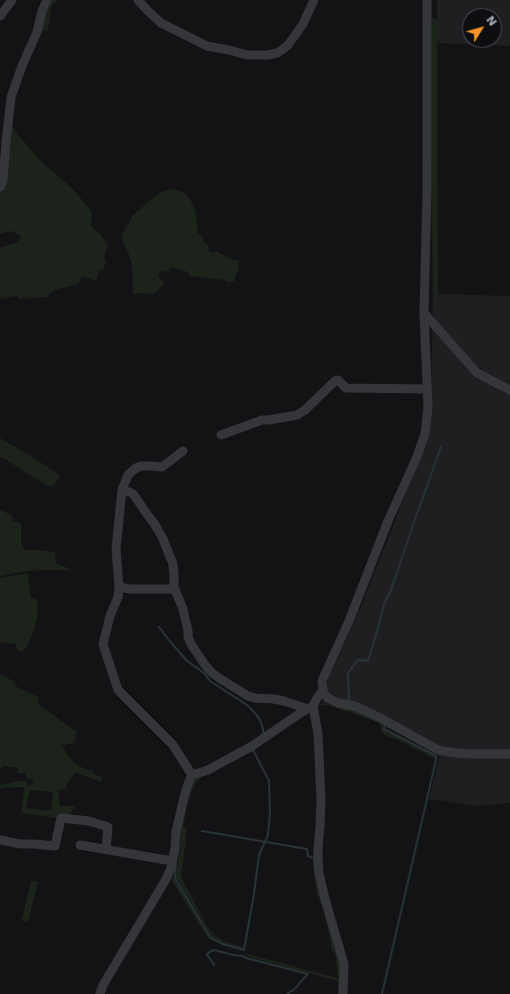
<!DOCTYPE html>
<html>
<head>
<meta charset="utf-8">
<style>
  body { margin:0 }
  #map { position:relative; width:510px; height:994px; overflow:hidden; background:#131315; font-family:"DejaVu Sans",sans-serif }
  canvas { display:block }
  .north { position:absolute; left:462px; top:8px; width:40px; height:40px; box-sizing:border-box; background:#0e0e10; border:1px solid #4a4d52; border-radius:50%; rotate:53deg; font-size:11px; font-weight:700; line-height:16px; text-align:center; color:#a4acb6 }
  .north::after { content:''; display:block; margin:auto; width:14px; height:18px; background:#fa9426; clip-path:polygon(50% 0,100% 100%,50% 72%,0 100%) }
</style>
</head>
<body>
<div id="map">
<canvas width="510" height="994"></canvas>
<div class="north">N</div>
</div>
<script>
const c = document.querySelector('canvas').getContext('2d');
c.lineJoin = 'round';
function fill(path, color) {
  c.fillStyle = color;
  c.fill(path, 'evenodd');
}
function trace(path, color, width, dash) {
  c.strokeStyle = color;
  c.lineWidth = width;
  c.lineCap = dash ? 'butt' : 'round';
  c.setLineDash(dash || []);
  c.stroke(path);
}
fill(new Path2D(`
  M437,0h73v46l-73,-3zM470,16h24v24h-24z
  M433,294l77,2v507l-33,3 -48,-7 10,-40v-3l-1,-2 -55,-29 1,-2 -45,-18 -16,-2 5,-24 29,-63 40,-100 32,-87 2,-27z`), '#1f1f22');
fill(new Path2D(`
  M49,0h8l-6,7 -3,23 -8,2z
  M429,18l8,1 1,275h-5z
  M10,122l5,9 16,19 12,13 31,27 18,22 -1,14 10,9 7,10 -4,12 2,4 -3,10 -4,-1 -3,11 -14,-5 -4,8 -24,6 -7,7 -27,2 -3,-3 -17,3v-51c7,-3 17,-4 21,-10 -7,-9 -11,-7 -21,-4v-44z
  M170,189c4,0 8,1 12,3 15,10 14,25 16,41l5,3v6l5,3 1,6 3,2 5,-2c7,7 10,4 15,9h6l1,8 -4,8v5l-7,1 -3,-2 -36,-4 -1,-4 -18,-5 -1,4 -2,1 -7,-1 -2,5 7,7 -11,11 -15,-1 -6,1 -1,-30 -4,-12 -6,-12v-5l11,-20 26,-22 5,-2z
  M0,437l1,2c21,11 40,23 59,37l-6,10h-6l-23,-14 -23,-15h-2z
  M0,509l12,7 1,6 8,1v20l4,7h12l18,2 1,11 16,7h-34l-23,3 -15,3z
  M28,573l3,25 5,1c6,11 -4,45 -14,53h-3l-2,-3 -1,-5 -16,-2v-64z
  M0,674l13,7 4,6 21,10v7l39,28 -3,11 -13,2c11,15 12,21 32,26v3l10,3 -2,5 -26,-10 -10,16 -7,3 2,15h15l-6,9 -11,-2 -2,5 -34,-5 2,-26 -24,1v-3l18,-4h9l1,4h5v-4l-6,-3 -1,-5h-8v-5l-14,-2 -4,3zM30,790l23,2 -2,19 -25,-3z
  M323,703l16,2 15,4 30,14 -1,6 3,2 42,22 7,4v2l-39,-20 -8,-2 -7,-5 -1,-9 -28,-10c-10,-1 -22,-11 -34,-7l2,-2z
  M251,750l1,2 -50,25c-14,12 -15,33 -19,50l4,2 -6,48 26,49c12,15 19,16 36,21v2c-10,-3 -21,-5 -30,-11l-36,-57 -1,-4 5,-38 -2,-1 -6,35 2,9 33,53 3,4 6,4 -9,-5 -35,-55 -2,-6v-6l22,-93z
  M313,859h2l24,95 2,22 -4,-1 -1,-19 -4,-5 -4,-24 -9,-30 -2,-1 -4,-29z
  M31,881l7,1 -10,40 -6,-2z
  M244,953l97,26v15h-3v-13l-92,-25 -2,-1z`), '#1b231b');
trace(new Path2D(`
  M159,627l9,12 19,22 17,12 6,8 37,24c8,7 17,18 16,29l-1,1
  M349,702c0,-9 -1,-19 -1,-29l10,-13 10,1 11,-36 5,-21 7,-14 23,-68 27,-75
  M202,831l105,18 1,7 5,2
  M176,865l-1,10 1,6 35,57 12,6 21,6 10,-56 5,-39 9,-20 2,-22 -1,-32 -16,-31
  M214,965l-1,-2 -6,-8c1,-3 4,-4 7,-5l19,5 10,1 3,2 62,16
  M287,994l8,-5 8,-10 5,-5
  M382,994l54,-234v-4l-52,-27 1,-5`), '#293439', 2);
trace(new Path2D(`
  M138,0l9,10 14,13 46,23 22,4 18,5h21l9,-2 5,-3 6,-5 15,-21 11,-24
  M427,0v190l-3,123 4,94 -3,27 -9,25 -28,62 -39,100 -27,60 1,9 1,4 4,4 10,5 16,3 12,5 18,9 54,30c23,5 48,4 72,4
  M0,16l12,-16
  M0,187l3,-6 3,-39 5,-45 11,-31 15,-34 5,-21 5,-11
  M424,313l53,60 33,17
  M221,435l41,-15h7l28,-5 8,-5 30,-29 3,-1 8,8 81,1
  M183,451l-21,16 -10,-1h-11l-5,2 -8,7 -6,15 -6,59 3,38 -1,10 -8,19 -7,28 15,46 55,55 19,30
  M122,490l8,2 4,3 15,22 5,6 9,16 10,25 1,10v13l9,22 5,22v6l3,7 14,21 6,7 8,6 29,18 7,2 19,1 10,2 24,8
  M119,587l11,2h44
  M323,690l-6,8 -4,8 5,28 3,66 -1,26 -2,22v11l1,14 6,26 19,65 -1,30
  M0,840l20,4h15l20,2 6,-28 28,3 19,6 -2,22
  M80,845l92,16
  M100,994l3,-9 34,-57 29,-49 5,-11 4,-20 1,-16 8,-35 5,-16 3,-6 16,-5 44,-24 50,-34 11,-6`), '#34363a', 9);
</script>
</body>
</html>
